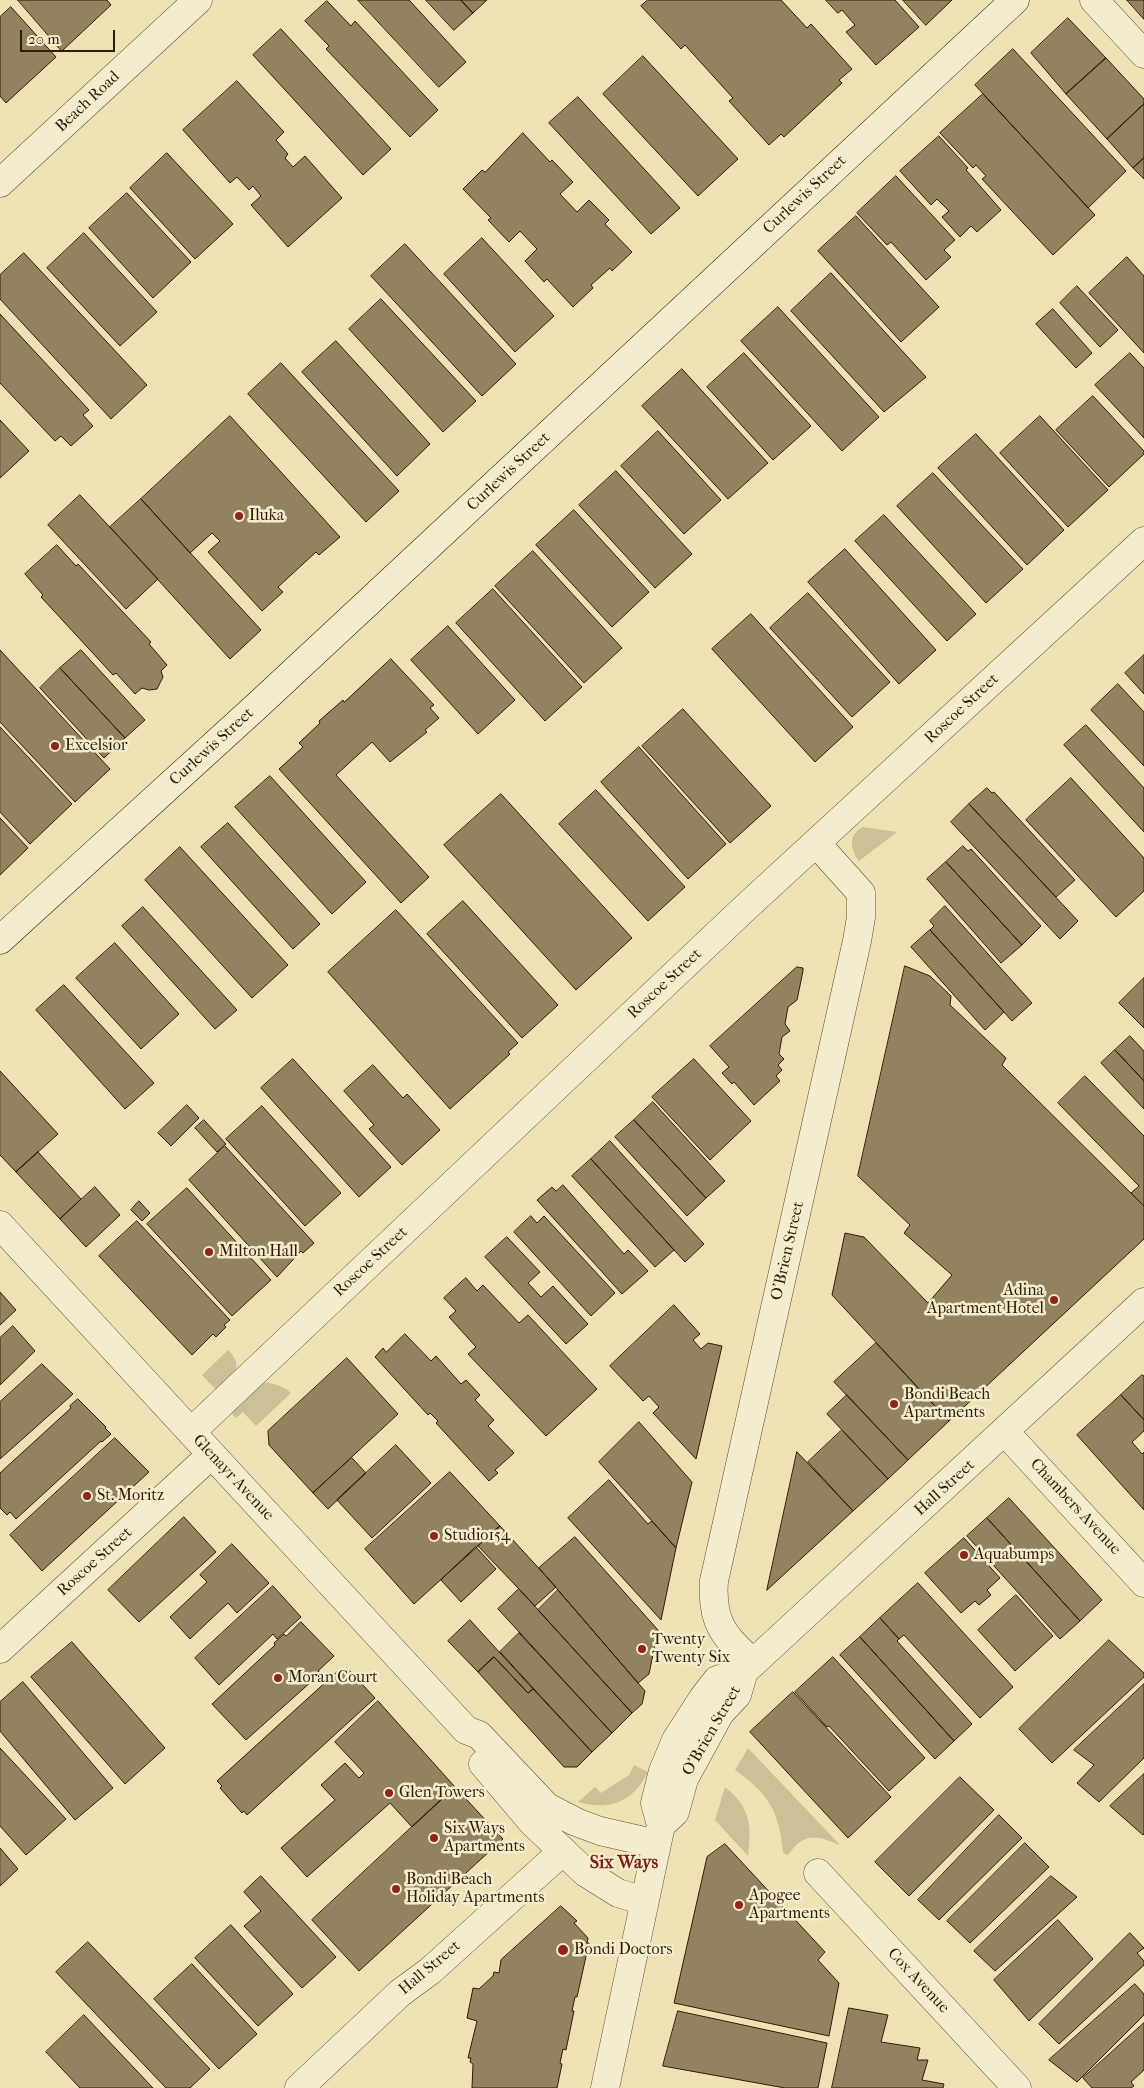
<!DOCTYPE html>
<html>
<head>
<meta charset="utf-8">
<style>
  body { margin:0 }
  #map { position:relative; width:1144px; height:2088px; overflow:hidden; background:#eee1b4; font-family:"IM FELL French Canon",serif }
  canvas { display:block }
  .scale { position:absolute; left:20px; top:30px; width:95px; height:22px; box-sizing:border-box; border:2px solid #2f1c04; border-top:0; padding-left:6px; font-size:15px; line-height:18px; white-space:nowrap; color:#2f1c04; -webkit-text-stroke:4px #f4ecce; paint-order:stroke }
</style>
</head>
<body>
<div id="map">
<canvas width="1144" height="2088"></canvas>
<div class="scale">20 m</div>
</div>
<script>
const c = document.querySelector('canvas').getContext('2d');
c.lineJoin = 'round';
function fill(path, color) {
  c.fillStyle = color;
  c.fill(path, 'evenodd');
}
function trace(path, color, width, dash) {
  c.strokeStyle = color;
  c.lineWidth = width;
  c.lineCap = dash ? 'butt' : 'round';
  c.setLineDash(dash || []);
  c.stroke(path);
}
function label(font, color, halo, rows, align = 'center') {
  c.font = font + ' "IM FELL French Canon",serif';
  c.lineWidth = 5;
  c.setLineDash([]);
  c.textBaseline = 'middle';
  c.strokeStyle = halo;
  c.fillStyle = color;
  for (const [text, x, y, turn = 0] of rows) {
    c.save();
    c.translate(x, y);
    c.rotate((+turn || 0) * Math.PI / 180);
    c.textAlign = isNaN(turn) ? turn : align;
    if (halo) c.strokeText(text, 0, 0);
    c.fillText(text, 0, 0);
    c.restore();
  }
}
fill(new Path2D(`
  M863,827l34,5 -38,29c-9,-12 -11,-27 4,-34z
  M228,1350c18,18 4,28 -9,43l-17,-18z
  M260,1382c10,0 24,4 31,11l-35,33 -13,-14 -7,6 -8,-9z
  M748,1748l92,97c-24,-10 -36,-13 -52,10l-5,-2c-4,-42 -14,-59 -48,-83z
  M634,1765l14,7c-15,30 -38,39 -70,30l17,-15 6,6 28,-18z
  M725,1787c25,20 27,38 23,69l-33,-36z`), '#cec096');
const building = new Path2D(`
  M18,0h89l4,5 -49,46z
  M358,0h51l57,62 -27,25z
  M426,0h35l12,13 -19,17z
  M461,0h26l-14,13z
  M648,0h133l26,28 4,-4 41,45 -13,11 3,3 -58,54 -3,-3 -12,11 -40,-44 4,-3 -48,-53 -4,4 -40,-43z
  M826,0h69l24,27 -43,38 -30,-33 9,-7 -13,-15 -4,3z
  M903,0h49l-26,25z
  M1127,0h17v19z
  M327,1l24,25 4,-5 83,89 -28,27 -84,-88 3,-3 -24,-25z
  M11,7l45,50 -50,46 -6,-7v-79z
  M1068,18l38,40 -40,36 -35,-41z
  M281,29l110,120 -28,26 -110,-120z
  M1013,49l113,122 -38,37 -113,-123z
  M643,56l95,103 -40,37 -95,-102z
  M1106,58l38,41v5l-37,35 -41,-45z
  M237,81l47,51 -8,8 12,14 -3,4 8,9 12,-11 37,42 -54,49 -37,-42 10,-9 -8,-10 -4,4 -12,-13 -7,6 -47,-53z
  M983,94l112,121 -42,40 -71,-76 4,-3 -10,-11 -3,3 -33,-35z
  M578,97l102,111 -29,26 -102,-111z
  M1144,104v54l-11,10 -26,-29z
  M523,133l27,29 2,-2 21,22 -13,12 17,18 12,-12 20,20 -4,4 27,28 -20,19 -2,-3 -19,17 2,3 -20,19 -26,-28 -3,3 -19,-21 12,-12 -17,-18 -11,11 -21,-22 3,-2 -28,-29 19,-19 3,2z
  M939,136l29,32 -2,2 35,40 -24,22 -6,-6 -11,11 -18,-20 7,-6 -12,-12 -6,6 -31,-34z
  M167,153l66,71 -38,35 -65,-71z
  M1144,158v21l-11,-11z
  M896,176l59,64 -11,10 7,7 -25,23 -35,-38 -4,3 -30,-32z
  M127,193l64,69 -38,36 -64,-70z
  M856,216l83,91 -38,35 -83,-91z
  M84,233l73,79 -37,34 -73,-78z
  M482,238l72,78 -39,36 -71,-78z
  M405,244l111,120 -34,32 -111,-120z
  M24,253l123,132 -36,34 -111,-120v-24z
  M1127,257l17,19v77l-55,-60z
  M831,273l95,104 -42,35 -93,-101z
  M1077,286l41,44 -18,17 -40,-44z
  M381,299l95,102 -33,31 -94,-103z
  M778,307l101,110 -37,34 -101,-110z
  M1053,309l39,44 -16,15 -40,-44z
  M0,314l89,96 -6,5 10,11 -22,20 -10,-10 -6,5 -55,-58z
  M336,341l94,103 -33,32 -95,-104z
  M744,353l67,73 -38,34 -66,-73z
  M1130,353l14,15v70l-49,-53z
  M281,363l118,128 -33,31 -118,-128z
  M682,369l86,94 -40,36 -86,-93z
  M1093,396l51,55v3l-35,33 -53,-57z
  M230,416l110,121 -21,18 -3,-3 -38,35 5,5 -21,19 -54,-59 12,-11 -8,-8 -22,20 -49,-54z
  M1040,416l68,74 -40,37 -68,-74z
  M0,420l29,31 -29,27z
  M658,431l63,69 -37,34 -63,-68z
  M976,434l88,96 -37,35 -89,-97z
  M616,471l76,83 -37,34 -76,-83z
  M933,473l90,96 -37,34 -89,-97z
  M80,495l78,84 -32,30 -78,-84z
  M141,499l120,131 -31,29 -120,-132z
  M574,510l75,82 -37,35 -76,-82z
  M884,515l92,99 -29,27 -92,-100z
  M57,545l19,21 2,-2 73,78 -2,2 18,21 -6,6 2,6 -6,12 -8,1 -7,-2 -7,6 -19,-21 -3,2 -72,-78 2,-2 -18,-21z
  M845,549l91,101 -37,34 -91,-102z
  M533,551l89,97 -38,35 -89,-97z
  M493,589l89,98 -37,34 -89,-98z
  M808,593l82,89 -38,35 -82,-89z
  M751,614l102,113 -38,35 -103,-113z
  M448,626l67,74 -37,34 -67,-74z
  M0,650l110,119 -35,33 -75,-80z
  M81,650l64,70 -20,18 -65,-70z
  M1144,655v39l-19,-21z
  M391,659l43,46 -4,3 9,10 -14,12 2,2 -37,30 -18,-20 -36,33 93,102 -28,26 -122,-134 24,-22 -4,-4 21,-20 -1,-2 24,-21 1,2z
  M60,668l65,70 -21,20 -64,-70z
  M1118,684l26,28v54l-53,-56z
  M683,709l88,97 -41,37 -88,-97z
  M1086,725l58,63v44l-80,-87z
  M0,727l72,77 -42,40 -30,-32z
  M639,747l87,97 -38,35 -87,-97z
  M270,776l96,106 -34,32 -97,-107z
  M1071,778l73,80v33l-28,26 -90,-97z
  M987,788l5,5 2,-1 81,88 -19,17 -87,-93z
  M596,790l89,97 -37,34 -89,-97z
  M501,794l131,144 -56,52 -132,-145z
  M969,804l109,117 -18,18 -109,-117z
  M0,818l28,30 -28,27z
  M228,823l92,101 -27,25 -92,-102z
  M963,846l5,5 3,-2 70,77 -19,19 -76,-83z
  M180,847l108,118 -36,33 -107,-118z
  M946,862l76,83 -21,18 -74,-84z
  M463,901l95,104 -36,33 -95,-104z
  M945,906l87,97 -20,18 -82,-91 4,-4 -4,-5z
  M143,907l94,103 -22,19 -93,-103z
  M396,910l122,133 -10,9 2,2 -60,55 -122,-137z
  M930,930l74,82 -19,18 -74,-83z
  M115,943l64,71 -38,35 -65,-71z
  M905,966l25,10 21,20 -1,9 56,53 -4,7 142,141v33l-195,182 -117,-126 13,-62 19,4 64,66 24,-28 -48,-42 6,-8 -52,-49z
  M797,967l6,1v3l-6,29 -9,7 -3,17 5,7 -8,6 -3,17 5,5 -6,6 4,5 -6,6 4,5 -26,24 -20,-23 -2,2 -10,-11 7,-6 -19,-21z
  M1144,978v50l-25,-25z
  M64,985l90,98 -29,26 -89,-99z
  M1130,1036l14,15v30l-29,-31z
  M1115,1050l29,31v28l-43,-46z
  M293,1059l98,108 -32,30 -98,-109z
  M694,1059l57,62 -41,39 -58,-63z
  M373,1065l30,33 4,-4 33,36 -38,35 -33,-36 5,-4 -30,-34z
  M0,1071l58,63 -42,38 -16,-17z
  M1085,1076l59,60v70l-13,-13 8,-7 -81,-83z
  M653,1102l72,79 -19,17 -72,-78z
  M187,1105l12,13 -28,28 -13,-13z
  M262,1106l79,87 -36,33 -79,-87z
  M204,1120l22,24 -9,8 -22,-24z
  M634,1120l72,78 -19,18 -72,-79z
  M610,1141l94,103 -19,18 -94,-103z
  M225,1146l89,97 -11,10 -2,-2 -24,26 -88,-97z
  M38,1152l43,47 -21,20 -44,-47z
  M591,1159l83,91 -19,17 -83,-91z
  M563,1185l61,69 4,-4 20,21 -26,23 -85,-94 15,-13 4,4z
  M95,1187l25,28 -34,32 -26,-28z
  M187,1188l84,92 -39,36 -85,-92z
  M139,1201l11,12 -8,8 -11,-11z
  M531,1216l6,7 7,-7 71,77 -24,23 -77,-84z
  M137,1221l93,99 -6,5 2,2 -10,10 -3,-3 -21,21 -93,-99z
  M507,1237l33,35 -12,11 13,14 12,-11 35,38 -22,20 -81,-87z
  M466,1278l11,13 6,-6 36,38 9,-8 69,74 -51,47 -78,-82 8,-7 -27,-30 7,-6 -12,-13z
  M0,1292l16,18 -16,15z
  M674,1305l26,29 -7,6 8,9 7,-6 14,3 -26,113 -43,-46 6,-6 -10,-11 -6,5 -33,-35z
  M13,1326l22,25 -35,34v-47z
  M405,1334l26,27 5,-5 25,28 5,-4 14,15 -5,5 19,20 -6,6 26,27 -19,17 3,3 -9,8 -53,-58 2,-2 -8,-8 -2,2 -53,-58 8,-9 3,4z
  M876,1343l73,78 -41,39 -74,-78z
  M347,1358l51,56 -85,79 -44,-48 -1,-14z
  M42,1364l31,30 -73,65v-57z
  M1142,1375l2,1v44l-23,-25z
  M847,1395l61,65 -20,19 -61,-65z
  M1121,1395l23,25v11l-12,11 10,12 2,-2v58l-67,-75z
  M78,1399l28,28 -1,1 6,6 -9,8 -1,-1 -85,78 -6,-7 -3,3 -7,-7v-35l71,-65 -1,-2z
  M639,1422l53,60 -16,66 -77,-86z
  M842,1430l46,49 -35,32 -45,-49z
  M115,1438l34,34 -107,99 -32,-36z
  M396,1445l35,38 -59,55 -35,-38z
  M797,1452l56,59 -86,79z
  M352,1458l14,15 -38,36 -15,-16z
  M450,1472l50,54 -86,78 -49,-55z
  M609,1480l39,44 4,-3 24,27 -15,72 -93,-102z
  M1009,1498l93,102 -22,21 -93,-103z
  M184,1517l32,35 -77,70 -31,-32z
  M987,1518l93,103 -20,18 -93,-103z
  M500,1526l56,61 -21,19 -57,-60z
  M575,1537l83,93 -9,44 -11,9 -99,-115z
  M964,1538l36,40 -13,12 4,5 -12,10 -4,-4 -14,12 -36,-40z
  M232,1544l37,39 -32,30 -9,-10 -38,36 -20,-22 37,-35 -7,-7z
  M476,1547l20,22 -35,33 -20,-22z
  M918,1583l95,104 -33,31 -76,-83 -5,4 -19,-21z
  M273,1586l28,31 -24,22 -4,-5 -54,51 -24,-27z
  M519,1589l113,124 -20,20 -114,-124z
  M558,1590l87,101 -3,13 -10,9 -94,-103z
  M1016,1595l37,41 -38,35 -37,-41z
  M880,1618l19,21 -2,2 75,83 -18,17 -94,-104z
  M470,1620l63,69 -5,4 -34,-36 -16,15 -30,-31z
  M301,1622l33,34 -16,15 3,2 -75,67 -34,-36 63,-59 -1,-2 10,-9 2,2z
  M519,1633l93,100 -20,19 -92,-100z
  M860,1637l94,104 -19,18 -95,-104z
  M1109,1640l35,33v4l-92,86 -33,-34z
  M72,1642l93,106 -40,36 -94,-107z
  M494,1657l34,36 5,-4 59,63 -15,15h-13l-86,-95z
  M833,1657l92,101 -36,33 -60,-65 -2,1 -32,-35z
  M347,1668l28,30 -128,117 -3,-4 -2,2 -22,-25 2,-2 -5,-5 123,-112 3,4z
  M23,1682l90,106 -38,32 -75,-89v-29z
  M1144,1684v74l-45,44 -22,-19 17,-18 -20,-15z
  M793,1692l98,105 -43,41 -98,-106z
  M378,1701l77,86 -43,40 -22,-24 -83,74 -26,-29 54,-48 -14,-15 24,-22 14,15 5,-5 -29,-31z
  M0,1748l66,71 -40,36 -26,-29z
  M1144,1774v60l-1,1 -33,-29z
  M960,1777l34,33 -85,86 -34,-34z
  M455,1787l48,52 -144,132 -47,-51z
  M999,1815l23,23 -83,82 -21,-20z
  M1025,1843l24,24 -79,76 -23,-22z
  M725,1844l100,108 -7,8 21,23 -10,53 -155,-33 33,-146z
  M0,1848l18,21 -18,17z
  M261,1876l75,81 -34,31 -58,-62 17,-15 -17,-19z
  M1051,1876l26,21 -82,74 -21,-20z
  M561,1906l16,15 -3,2 14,15 -1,5h2l-12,54h-2l-3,14h2l-8,39 -3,-1 -3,14 2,1 -5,24h-85l1,-24 -3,-2 1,-4h-3l9,-37 -10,-3 6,-30 6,1 14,-13 1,-4 5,1 2,-13z
  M1058,1920l35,39 -64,62 -35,-41z
  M231,1925l62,69 -35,32 -63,-68z
  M1130,1933l14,15 -7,5 7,8v4l-85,79 -20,-20z
  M88,1942l122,127 -20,19h-24l-110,-116z
  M192,1964l65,70 -38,35 -65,-70z
  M1135,1984l9,10v21l-67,67 -28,-22z
  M849,2008l39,7 -7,27 39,6 -3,12h11l-6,20 22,4 -1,4h-111z
  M678,2011l149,32 -9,45h-33l-122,-22z
  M84,2015l69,73h-73l-34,-36z
  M1144,2023v47l-13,12 3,4 -3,2h-39l-9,-10z`);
fill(building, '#928260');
trace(building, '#2f1c04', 1);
const minor = new Path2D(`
  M1094,0l50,54
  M0,183l198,-183
  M191,1432l554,-524 399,-367
  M1005,1432l139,151
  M0,1649l211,-194
  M753,1663c-29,-27 -42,-40 -39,-82l143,-640 4,-24v-24l-45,-50
  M818,1873l199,215
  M299,2088l101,-95 30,-22 133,-120`);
const tertiary = new Path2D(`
  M0,1225l466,505 13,5 68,72 29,15 24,9 57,13
  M483,1764l49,58 54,51 32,20 26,8
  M661,1825l14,-13 9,-33 36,-66 17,-18 7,-24
  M605,2088l56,-263 -6,-22 8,-32 13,-31 27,-42 14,-18 27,-9 9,-8 391,-361`);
const secondary = new Path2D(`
  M0,940l259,-236 756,-704`);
trace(minor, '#5f4d30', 29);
trace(tertiary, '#5f4d30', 29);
trace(secondary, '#2f1c04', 29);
trace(minor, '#f4ecce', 28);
trace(tertiary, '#f4ecce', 28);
trace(secondary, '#f4ecce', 28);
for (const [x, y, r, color] of [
  [239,516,5,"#8f2418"],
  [55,746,5,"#8f2418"],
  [209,1252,5,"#8f2418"],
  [1054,1300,5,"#8f2418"],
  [894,1404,5,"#8f2418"],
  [87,1496,5,"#8f2418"],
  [434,1536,5,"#8f2418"],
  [964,1555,5,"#8f2418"],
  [642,1649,5,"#8f2418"],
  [278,1678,5,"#8f2418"],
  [389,1793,5,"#8f2418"],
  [434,1838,5,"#8f2418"],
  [396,1889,5,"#8f2418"],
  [739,1905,5,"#8f2418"],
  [563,1950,6,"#8f2418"]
]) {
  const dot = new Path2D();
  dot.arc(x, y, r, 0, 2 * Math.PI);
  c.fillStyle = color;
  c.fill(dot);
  trace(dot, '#f4ecce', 2);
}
label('16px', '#2f1c04', '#f4ecce', [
  ["Beach Road",88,102,-43],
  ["Curlewis Street",805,195,-43],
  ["Curlewis Street",509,472,-43],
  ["Roscoe Street",962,709,-43],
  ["Curlewis Street",212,747,-42],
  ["Roscoe Street",665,984,-43],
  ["O'Brien Street",788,1251,-77],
  ["Roscoe Street",371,1262,-43],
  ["Glenayr Avenue",233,1478,47],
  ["Hall Street",945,1488,-42],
  ["Chambers Avenue",1075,1507,47],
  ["Roscoe Street",95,1562,-42],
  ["O'Brien Street",712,1731,-60],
  ["Hall Street",430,1968,-40],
  ["Cox Avenue",918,1981,47]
]);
label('16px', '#2f1c04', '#f4ecce', [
  ["Iluka",249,516],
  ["Excelsior",65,746],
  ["Milton Hall",219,1252],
  ["Adina",1044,1291,"right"],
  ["Apartment Hotel",1044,1309,"right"],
  ["Bondi Beach",904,1395],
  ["Apartments",904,1413],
  ["St. Moritz",97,1496],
  ["Studio154",444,1536],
  ["Aquabumps",974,1555],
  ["Twenty",652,1640],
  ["Twenty Six",652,1658],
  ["Moran Court",288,1678],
  ["Glen Towers",399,1793],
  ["Six Ways",444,1829],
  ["Apartments",444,1847],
  ["Bondi Beach",406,1880],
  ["Holiday Apartments",406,1898],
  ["Apogee",749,1896],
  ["Apartments",749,1914],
  ["Bondi Doctors",574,1950]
], 'left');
label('bold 18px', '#7a1f14', '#f4ecce', [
  ["Six Ways",624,1864]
]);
</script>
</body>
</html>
